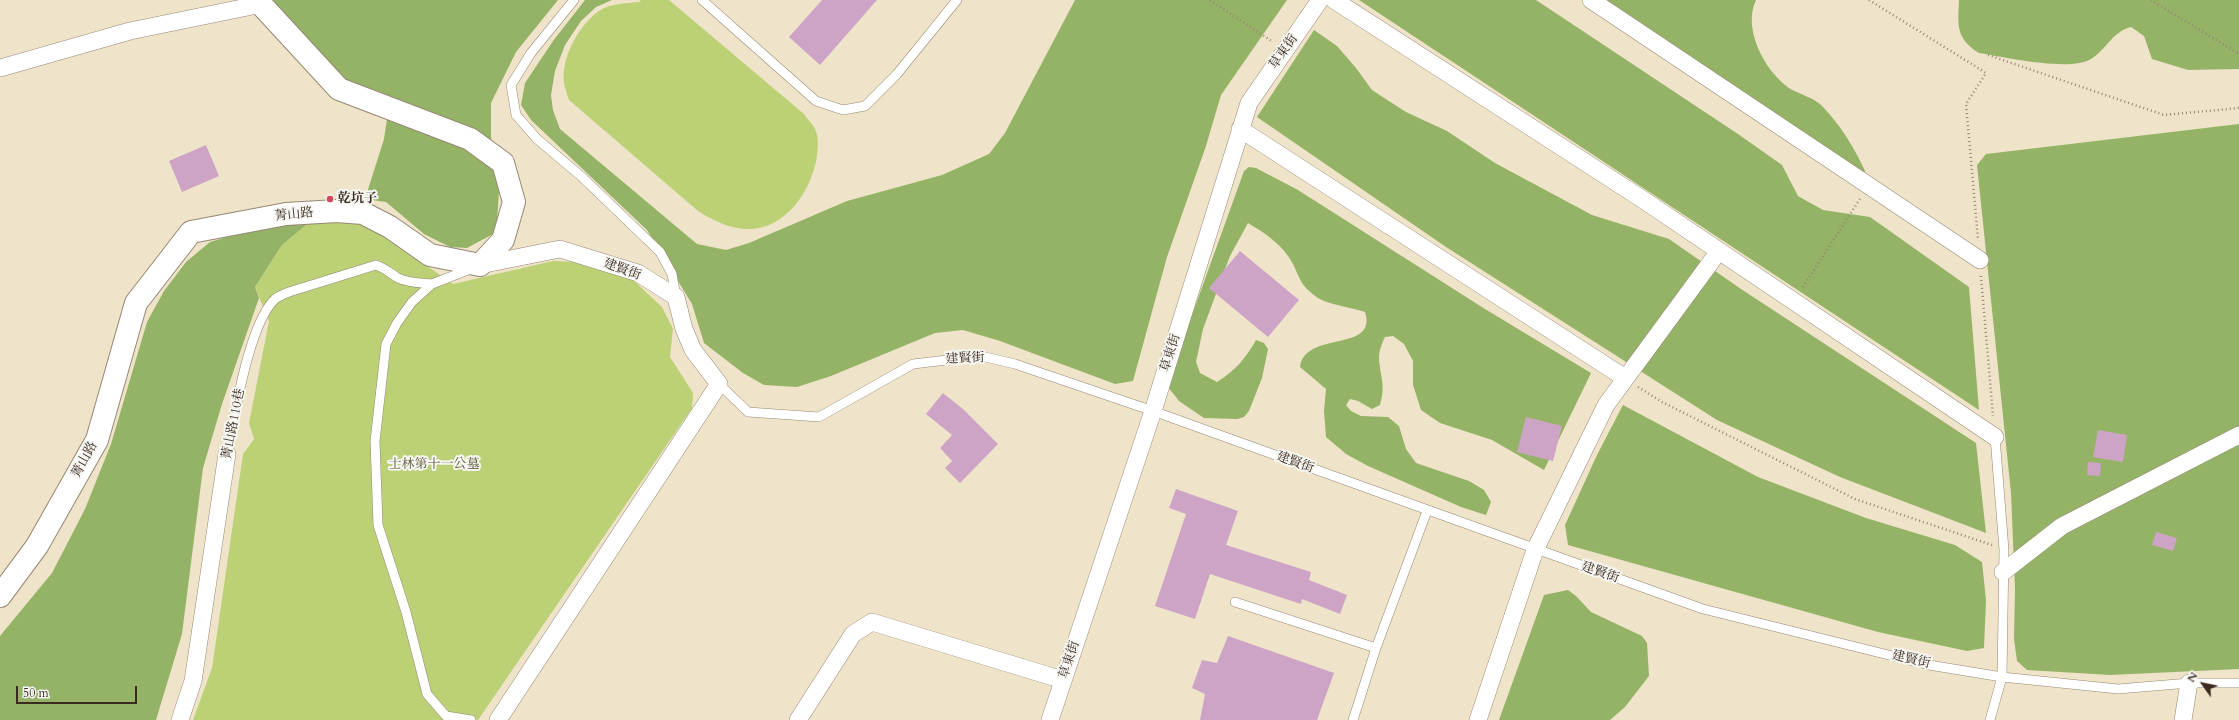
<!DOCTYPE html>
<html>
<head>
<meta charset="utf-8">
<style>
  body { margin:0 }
  #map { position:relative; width:2239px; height:720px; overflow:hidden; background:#efe4c9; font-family:Cardo,serif }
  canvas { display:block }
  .north { position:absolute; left:2183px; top:664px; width:40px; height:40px; -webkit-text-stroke:3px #f6f6f2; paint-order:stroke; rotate:303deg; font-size:11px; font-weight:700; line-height:16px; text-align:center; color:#3b2a1e }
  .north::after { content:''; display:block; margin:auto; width:14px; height:18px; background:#3b2a1e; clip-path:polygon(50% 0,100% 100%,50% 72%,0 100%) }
  .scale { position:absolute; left:16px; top:686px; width:121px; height:18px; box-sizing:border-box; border:2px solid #3b2a1e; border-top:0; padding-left:5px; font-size:12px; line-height:14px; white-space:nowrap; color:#3b2a1e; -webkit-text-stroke:3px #f6f6f2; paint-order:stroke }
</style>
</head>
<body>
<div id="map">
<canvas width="2239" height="720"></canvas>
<div class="north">N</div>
<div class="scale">50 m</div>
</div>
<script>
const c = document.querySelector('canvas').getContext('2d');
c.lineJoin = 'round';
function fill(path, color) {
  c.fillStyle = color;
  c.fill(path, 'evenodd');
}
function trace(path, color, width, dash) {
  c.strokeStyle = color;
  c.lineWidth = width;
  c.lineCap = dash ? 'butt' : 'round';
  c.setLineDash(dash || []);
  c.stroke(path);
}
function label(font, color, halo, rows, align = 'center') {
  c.font = font + ' Cardo,"Noto Serif TC",serif';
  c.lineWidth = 4;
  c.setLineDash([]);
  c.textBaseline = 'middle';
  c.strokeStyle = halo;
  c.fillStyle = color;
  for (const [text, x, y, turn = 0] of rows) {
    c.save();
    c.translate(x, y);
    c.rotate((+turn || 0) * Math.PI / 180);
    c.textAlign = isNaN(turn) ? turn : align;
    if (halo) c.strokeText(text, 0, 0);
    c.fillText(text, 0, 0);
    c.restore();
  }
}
fill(new Path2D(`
  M639,0h30l135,114c3,5 9,10 11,15 4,8 3,19 2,27 -5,34 -31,73 -68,73 -19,0 -35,-8 -51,-18l-129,-111c-2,-5 -4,-12 -5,-17 -3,-26 15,-58 35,-72 12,-8 28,-8 42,-9z
  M341,218l30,9 82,57 100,-23 45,2 34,16 30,28 11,22 -3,28 23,36 -1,15 -214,312h-285l19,-52 31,-214 11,-15 -5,-16 20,-102 -14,-34 27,-42 29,-24z`), '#bcd175');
fill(new Path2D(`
  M268,0h290l-42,52 -25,51v34l8,53 -2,34 -2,9 -28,15 -17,-1 -26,-13 -38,-32 -21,-3 19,-60 6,-40 -43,-16z
  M585,0h27l-16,7 -15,14 -16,24 -10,26 -4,24 2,15 7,19 137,115 29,6 23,-7 98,-42 95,-26 47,-21 16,-21 70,-133h212l-66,95 -15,51 -39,111 -34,124 -18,3 -115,-43 -37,-11 -28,3 -104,43 -34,11 -33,-2 -21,-12 -39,-30 -12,-39 -45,-74 -116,-110 -10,-15 4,-22 28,-42z
  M1359,0h177l202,134 44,31 16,31 25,14 47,7 99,70 10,123z
  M1603,0h153c-14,29 9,71 33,88 10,6 26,10 34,19 18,19 31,40 42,64l-2,5z
  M1959,0h280v69l-51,1 -36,-11 -8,-23 -13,-9c-18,4 -25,23 -40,32 -21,13 -87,-2 -112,-6 -24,-15 -21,-28 -20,-53z
  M1314,30l23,16 19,22 16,22 34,22 41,19 48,32 97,52 77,24 72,50 235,154 10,90 -146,-56 -123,-57 -271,-173 -189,-130z
  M2239,124v545l-129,6 -83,-5 -10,-9 -3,-22 1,-50 -4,-96 -34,-328 9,-11z
  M1249,167l7,1 42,22 187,119 106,64 -47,97 -52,-30 -52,-17 -19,-13 -8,-25v-24l-9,-17 -11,-8 -8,1c-3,6 -6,14 -6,21 1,19 7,26 1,47l-8,4 -14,-8 -8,-2 -4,6 5,6 10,5 27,1 11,9 7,23 10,14 53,18 15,9 7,12 -5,13 -25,-8 -93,-41 -22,-12 -20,-17 -2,-26 2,-22 -26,-22c5,-37 78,-14 65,-55 -15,-5 -35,-7 -47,-14 -17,-12 -17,-17 -25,-34 -9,-18 -28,-31 -45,-41l-18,33 -27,73 -7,33 4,11 17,9c18,-11 29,-24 39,-42l8,3 4,6 -6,29 -13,33 -5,6 -7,2 -33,-1 -25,-17 -11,-14 15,-47 61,-169z
  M311,221l-29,24 -27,42 4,11 -37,106 -19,64 -21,166 -26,86h-156v-84l52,-63 33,-64 26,-65 36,-122 17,-31 22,-29 24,-20 34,-10z
  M1623,405l135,72 108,41 89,27 27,17 4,38 -2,48 -17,3 -89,-19 -310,-87 -3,-20 32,-70z
  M1568,590l8,6 15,16 51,24 5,7 2,33 -24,31 -15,13h-111l45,-125z`), '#95b366');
fill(new Path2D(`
  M822,0h55l-57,65 -31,-28z
  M206,145l13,31 -37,16 -13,-31z
  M1240,251l59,49 -31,37 -59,-49z
  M943,393l20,16 35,35 -38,39 -15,-15 7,-7 -12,-13 12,-13 -26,-21z
  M1526,417l36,9 -9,35 -36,-9z
  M2098,430l29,5 -4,27 -30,-5z
  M2088,462l13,1 -1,13 -13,-1z
  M1176,489l62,22 -12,34 85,27 -2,8 38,15 -7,19 -38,-15 -1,5 -91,-30 -15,45 -40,-13 31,-92 -17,-6z
  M2156,532l21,6 -4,13 -21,-6z
  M1228,636l106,37 -17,47h-117l5,-26 -13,-6 10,-28 15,3z`), '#cea4c6');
const service = new Path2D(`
  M574,0l-43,53 -20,32 5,30 21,24 45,38 78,75 12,22 4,23
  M702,0l114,101 27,9 22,-4 32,-32 60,-74
  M719,384l29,28 71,5 94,-53 68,-8 34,8 138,47 550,198 226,56 73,12 116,12 71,-6h50
  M227,454c7,-36 22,-131 48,-155 4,-3 9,-5 14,-7l87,-27c9,3 14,8 22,13 10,5 22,5 34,6
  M1235,602l141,46
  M471,720l-25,-4 -19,-22 -21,-82 -28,-87 -3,-84 11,-97 11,-21 15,-21 20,-18 41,-16
  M1353,720l23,-72 51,-137
  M1990,720l12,-43 2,-127 -9,-113`);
const minor = new Path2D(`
  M1334,0l308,199 353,238
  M1591,0l389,260
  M0,68l130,-37 132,-27
  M1240,129l385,249
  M480,265l80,-16 78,24 38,24 8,32 9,21 26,34 -221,336
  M2003,572l59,-46 177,-91
  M180,720l13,-39 34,-227
  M798,720l55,-86 19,-12 191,58
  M1050,720l103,-309 96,-308 71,-103
  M1478,720l57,-170 71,-145 113,-154
  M2183,720l6,-37`);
const tertiary = new Path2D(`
  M0,596l37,-50 60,-106 39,-137 55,-71 95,-18 51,-3 26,2 27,14 40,28 50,10 23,-25 11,-38 -11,-39 -33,-24 -131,-50 -82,-89`);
trace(service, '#958774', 10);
trace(minor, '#958774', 18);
trace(tertiary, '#958774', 24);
trace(new Path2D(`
  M1210,0l63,42
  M1869,0l117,73 -20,31 12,135
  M2151,0l88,54
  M1988,55l176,60 75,-7
  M1981,276l12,140
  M1803,287l57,-88
  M1638,387l24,15 193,97 137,46`), '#958774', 2.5, [1, 3]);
trace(service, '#fff', 9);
trace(minor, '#fff', 17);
trace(tertiary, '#fff', 22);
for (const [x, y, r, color] of [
  [330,199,4,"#d1495b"]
]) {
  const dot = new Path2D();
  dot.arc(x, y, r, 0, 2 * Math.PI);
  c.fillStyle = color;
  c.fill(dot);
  trace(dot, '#f6f6f2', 1.5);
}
label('13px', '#3b2a1e', '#f6f6f2', [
  ["草東街",1284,52,-55],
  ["菁山路",294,215,-6],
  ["建賢街",622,270,20],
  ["草東街",1171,353,-73],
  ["建賢街",965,359,-3],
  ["菁山路110巷",234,424,-79],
  ["菁山路",85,460,-61],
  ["建賢街",1295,463,20],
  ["建賢街",1600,573,19],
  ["草東街",1070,660,-72],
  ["建賢街",1911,660,13]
]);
label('bold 13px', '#3b2a1e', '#f6f6f2', [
  ["乾坑子",338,199]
], 'left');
label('13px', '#5b5434', '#f6f6f2', [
  ["士林第十一公墓",434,465]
]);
</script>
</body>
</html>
